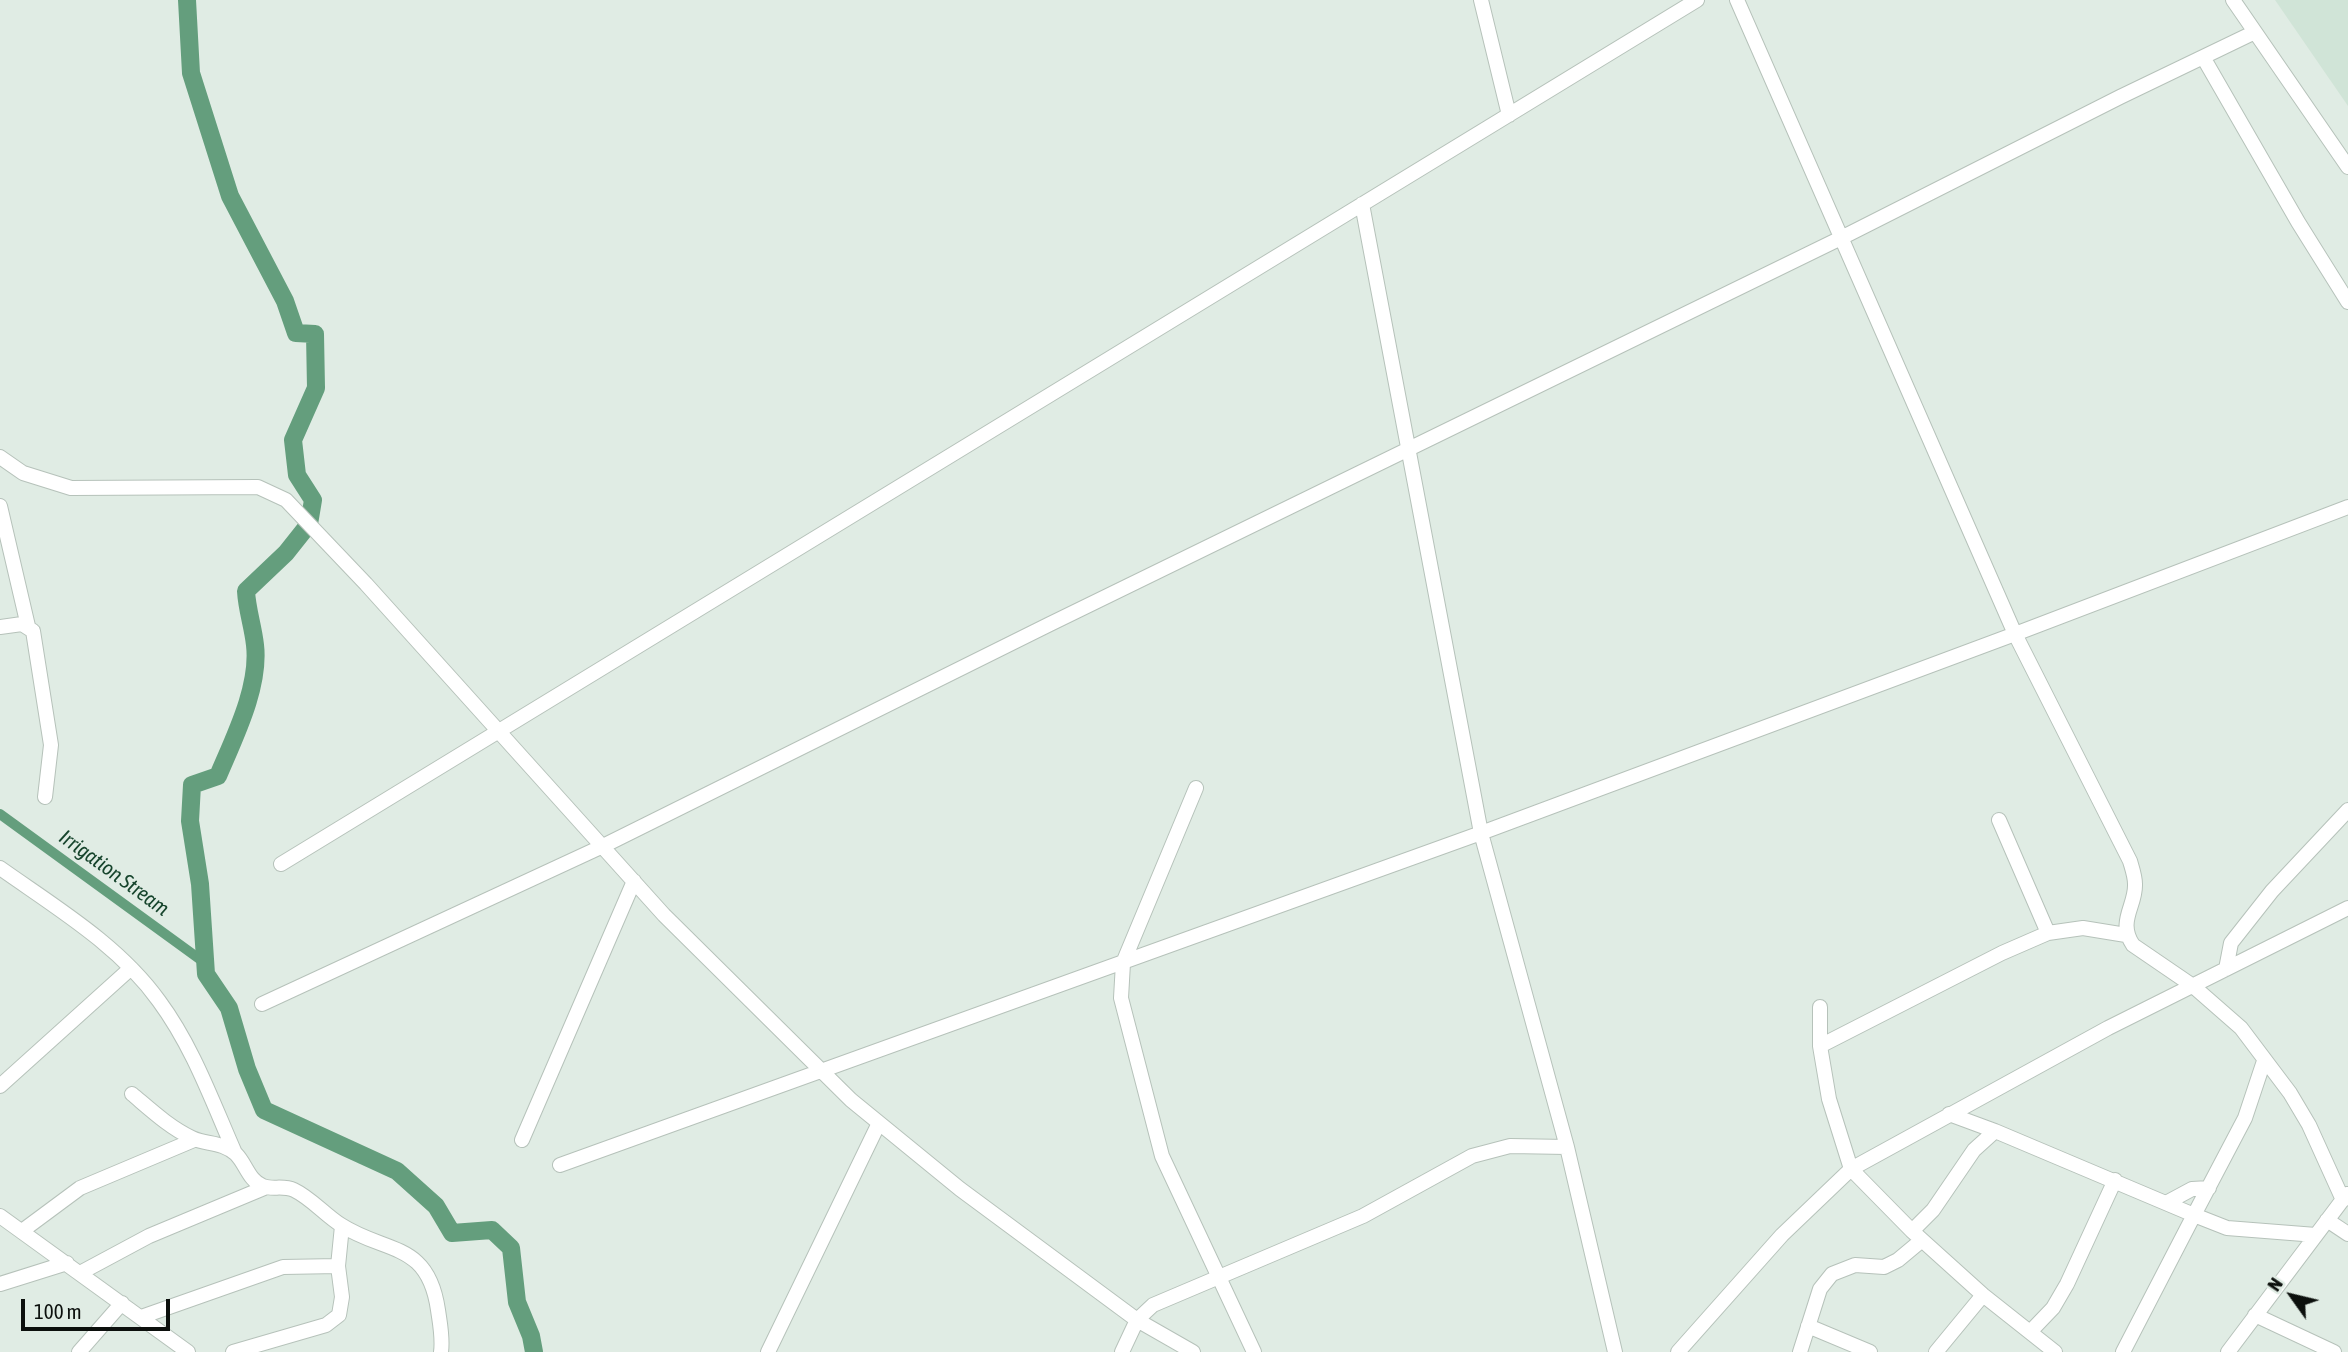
<!DOCTYPE html>
<html>
<head>
<meta charset="utf-8">
<style>
  body { margin:0 }
  #map { position:relative; width:2348px; height:1352px; overflow:hidden; background:#e0ece4; font-family:"Asap Condensed",sans-serif }
  canvas { display:block }
  .north { position:absolute; left:2257px; top:1261px; width:70px; height:70px; -webkit-text-stroke:5px #e0ece4; paint-order:stroke; rotate:304deg; font-size:19px; font-weight:700; line-height:28px; text-align:center; color:#0c100d }
  .north::after { content:''; display:block; margin:auto; width:24px; height:32px; background:#0c100d; clip-path:polygon(50% 0,100% 100%,50% 72%,0 100%) }
  .scale { position:absolute; left:21px; top:1299px; width:149px; height:32px; box-sizing:border-box; border:4px solid #0c100d; border-top:0; padding-left:9px; font-size:21px; line-height:24px; white-space:nowrap; color:#0c100d; -webkit-text-stroke:5px #e0ece4; paint-order:stroke }
</style>
</head>
<body>
<div id="map">
<canvas width="2348" height="1352"></canvas>
<div class="north">N</div>
<div class="scale">100 m</div>
</div>
<script>
const c = document.querySelector('canvas').getContext('2d');
c.lineJoin = 'round';
function fill(path, color) {
  c.fillStyle = color;
  c.fill(path, 'evenodd');
}
function trace(path, color, width, dash) {
  c.strokeStyle = color;
  c.lineWidth = width;
  c.lineCap = dash ? 'butt' : 'round';
  c.setLineDash(dash || []);
  c.stroke(path);
}
function label(font, color, halo, rows, align = 'center') {
  c.font = font + ' "Asap Condensed",sans-serif';
  c.lineWidth = 5;
  c.setLineDash([]);
  c.textBaseline = 'middle';
  c.strokeStyle = halo;
  c.fillStyle = color;
  for (const [text, x, y, turn = 0] of rows) {
    c.save();
    c.translate(x, y);
    c.rotate((+turn || 0) * Math.PI / 180);
    c.textAlign = isNaN(turn) ? turn : align;
    if (halo) c.strokeText(text, 0, 0);
    c.fillText(text, 0, 0);
    c.restore();
  }
}
fill(new Path2D(`
  M2275,0h73v106z`), '#d0e4d7');
trace(new Path2D(`
  M0,814l205,149`), '#649e7d', 10);
trace(new Path2D(`
  M187,0l4,73 39,123 55,105 11,32 19,1 1,54 -23,52 4,35 16,25 -4,24 -23,29 -40,38c1,19 7,35 9,54 5,42 -21,93 -37,131l-26,9 -2,36 10,63 6,90 23,34 18,61 17,41 133,61 39,35 16,27 40,-3 19,18 6,54 14,34 3,16`), '#649e7d', 18);
const minor = new Path2D(`
  M1481,0l28,115
  M1737,0l278,634 115,227c2,7 5,15 5,23 1,22 -18,37 -2,61l60,41 48,42 49,65 19,32 34,75
  M2233,0l115,167
  M2203,57l95,165 50,80
  M1362,204l119,629 86,314 48,205
  M0,457l23,16 48,15 187,-1 28,13 80,84 298,331 187,185 109,89 177,131 56,32
  M0,506l28,120
  M0,627l22,-3 11,7 18,114 -6,52
  M1196,788l-73,175 -2,35 41,158 92,196
  M1999,820l49,113
  M281,864l1416,-864
  M0,868c55,39 119,77 159,133 34,46 53,100 76,152
  M2226,969l5,-26 41,-52 76,-81
  M262,1004l341,-158 447,-222 791,-386 279,-141 135,-65
  M1820,1007v39l9,53 22,70 61,62 71,64 72,57
  M1820,1046l182,-93 46,-20 35,-5 43,7
  M0,1086l131,-118
  M132,1094c19,16 37,33 60,44 15,7 29,3 44,16 10,10 13,27 27,32 9,4 20,-1 31,4 17,8 31,25 47,35 45,29 87,16 97,85 2,14 5,28 3,42
  M1949,1114l46,17
  M522,1140l112,-259
  M560,1165l921,-332 534,-199 333,-127
  M2166,1203l26,-14 17,-1
  M0,1216l188,136
  M2327,1220l21,14
  M22,1231l58,-43 114,-48
  M1912,1231l21,-21 41,-60 21,-19 199,84 51,-97 19,-57
  M80,1273l69,-37 115,-48
  M0,1284l67,-21
  M2255,1315l79,37
  M141,1317l142,-50 55,-1
  M1808,1326l62,26
  M2030,1332l23,-24 14,-24 48,-104
  M79,1352l43,-49
  M233,1352l93,-27 13,-10 3,-18 -4,-31 4,-40
  M768,1352l111,-229
  M1122,1352l15,-32 16,-15 210,-89 109,-60 38,-10 57,1
  M1678,1352l104,-117 69,-66 257,-141 240,-120
  M1800,1352l20,-63 12,-15 23,-9 29,2 14,-7 24,-20
  M1936,1352l47,-57
  M2123,1352l71,-137 33,13 89,7
  M2228,1352l119,-158`);
trace(minor, '#b6c2ba', 16);
trace(minor, '#fff', 14);
label('italic 21px', '#17452d', '#e0ece4', [
  ["Irrigation Stream",114,873,36]
]);
</script>
</body>
</html>
